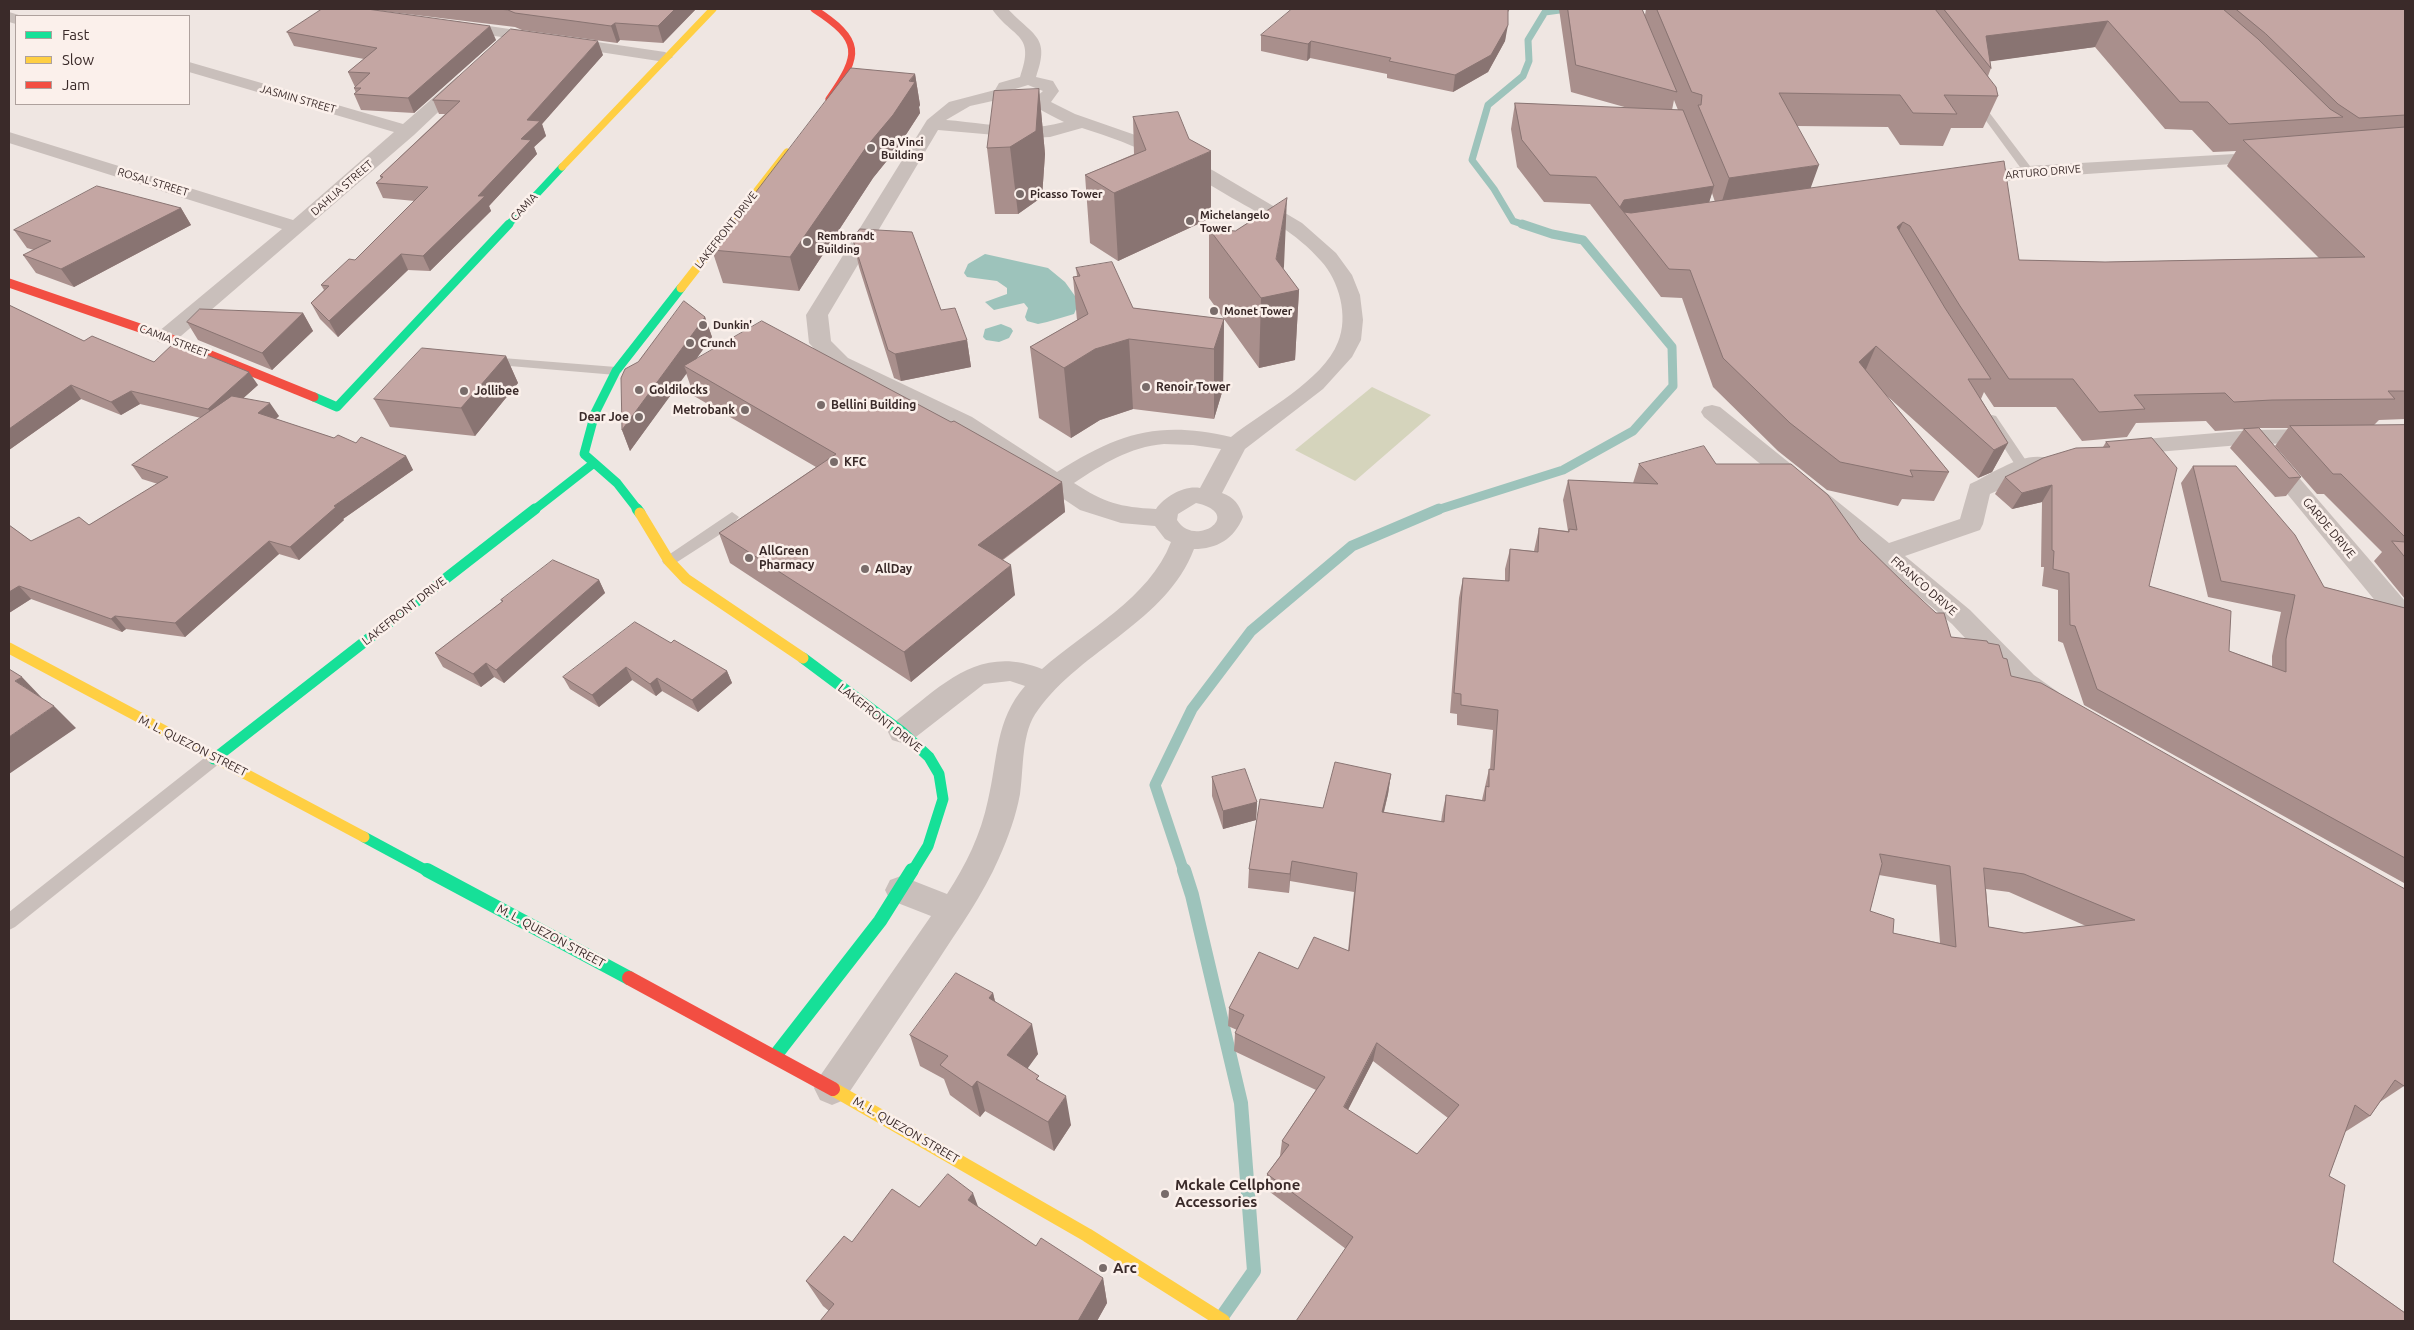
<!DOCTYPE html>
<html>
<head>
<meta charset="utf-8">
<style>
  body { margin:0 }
  #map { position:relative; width:2414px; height:1330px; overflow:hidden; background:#efe6e2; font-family:Ubuntu,sans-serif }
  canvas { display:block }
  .frame { position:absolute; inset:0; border:10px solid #3a2a29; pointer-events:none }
  .legend { position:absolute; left:15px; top:15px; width:175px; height:90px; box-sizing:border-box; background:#fbf0eb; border:1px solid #aea19d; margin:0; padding:6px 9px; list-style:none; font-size:15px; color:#3a2a29 }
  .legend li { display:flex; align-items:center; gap:10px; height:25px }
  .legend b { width:25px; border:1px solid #aea19d }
</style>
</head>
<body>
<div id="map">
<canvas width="2414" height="1330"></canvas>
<div class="frame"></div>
<ul class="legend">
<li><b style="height:6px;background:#16e098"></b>Fast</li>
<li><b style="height:6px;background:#ffcf43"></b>Slow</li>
<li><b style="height:6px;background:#f24e42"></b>Jam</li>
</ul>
</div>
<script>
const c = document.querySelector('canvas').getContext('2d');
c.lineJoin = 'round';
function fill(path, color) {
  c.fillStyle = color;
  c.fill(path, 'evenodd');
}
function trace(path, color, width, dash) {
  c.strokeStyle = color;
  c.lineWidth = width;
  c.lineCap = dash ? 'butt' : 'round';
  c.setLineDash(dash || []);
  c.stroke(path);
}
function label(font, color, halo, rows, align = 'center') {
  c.font = font + ' Ubuntu,sans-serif';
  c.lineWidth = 5;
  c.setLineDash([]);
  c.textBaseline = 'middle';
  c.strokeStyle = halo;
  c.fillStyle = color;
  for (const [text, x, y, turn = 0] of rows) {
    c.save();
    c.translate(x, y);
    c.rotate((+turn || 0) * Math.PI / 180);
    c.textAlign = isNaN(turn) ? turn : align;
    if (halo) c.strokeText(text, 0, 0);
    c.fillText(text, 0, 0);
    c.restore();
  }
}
fill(new Path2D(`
  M1372,387l59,28 -76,66 -60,-31z`), '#d5d4bc');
fill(new Path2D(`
  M985,254l63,14 17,14 10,14 2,11 -3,7 -27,8 -9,2 -11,-3 -2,-4 3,-9 -4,-5 -30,7 -9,-8 22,-8v-6l-10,-7 -30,-4 -3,-4 4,-9z
  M1001,324l10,4 2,3 -4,7 -10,4 -13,-2 -3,-3 2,-8z`), '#9dc3bb');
trace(new Path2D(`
  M1525,225l-12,-4 -19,-32 -22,-29 16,-55 35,-29 6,-15 -1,-21 17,-28 22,-3`), '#9dc3bb', 7);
trace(new Path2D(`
  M1437,510l126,-40 70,-39 40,-45 -1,-39 -89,-107 -31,-6 -30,-10`), '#9dc3bb', 9);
trace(new Path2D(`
  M1184,872l-29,-87 37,-76 59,-78 101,-85 87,-37`), '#9dc3bb', 11);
trace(new Path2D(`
  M1184,870l8,25 49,208 13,168 -35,50`), '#9dc3bb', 14);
fill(new Path2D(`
  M1973,99h6l54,71v4h-8l-52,-71z
  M490,357l126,10 6,4 -6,4 -130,-11 -2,-3 2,-3z
  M1992,415l4,1 33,49 2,3 -2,3h-10l-33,-52z
  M732,512l7,5 -9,11 -56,36h-10l-2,-3 2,-3z
  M214,753l6,2 2,4 -2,4 -205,164 -6,3v-18l199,-157z`), '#c9bfbb');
fill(new Path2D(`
  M992,9h16c25,27 43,27 28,68l17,4 6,10 -8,11 24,12 86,30 53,27 88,52 34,30 16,22 8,20 3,25 -2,20 -9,17 -29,32 -78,60 -23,44c12,4 18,12 21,24 -9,22 -26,32 -49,32 -28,73 -112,100 -156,161 -17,22 -14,57 -18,84 -4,22 -12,44 -21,64 -16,37 -40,70 -62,104 -31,46 -62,92 -93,138l-12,5 -12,-5 -6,-12 6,-12 111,-160 -41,-16 -5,-10 5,-10 11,-4 46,18c19,-29 34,-60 41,-94 10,-41 7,-80 37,-114l-15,-5 -26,3 -72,56 -10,3 -10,-3 -4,-8 4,-8c48,-36 85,-81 150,-55 44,-39 107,-70 129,-127l-6,-3 -10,-13 -34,-3 -41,-13 -124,-83 -124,-59 -23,-25 -3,-28 121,-195 22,-18 46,-12 4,-7 21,-6c16,-44 -7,-38 -28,-68zM1028,85l15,6c-10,10 -22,10 -33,2l2,-3zM997,100c15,14 32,4 42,9 8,4 16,9 25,13 -37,11 -79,1 -118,-2l24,-14zM1082,128c54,16 102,41 150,70 32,18 65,35 89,63 18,19 28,56 17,81 -15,39 -75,69 -107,95 -73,-17 -112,-4 -174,35l-85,-55 -124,-59 -17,-17 -3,-26 110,-185 92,8 20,-1zM1164,444l29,1 28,4 -21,39c-15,-3 -35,8 -44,21 -37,-2 -51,-6 -82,-26 29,-19 55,-36 90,-39zM1196,503c50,11 -1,46 -19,17l1,-6z
  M9,12l13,4h-6v8l-7,-2z
  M455,21l210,31 8,5 -8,5 -216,-33 -2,-3z
  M189,62l214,62 55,-48h12l2,4 -58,55 -240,207 -8,1 -8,-1 -3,-5 3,-5 124,-103 -273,-86v-11l284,88 101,-88 -205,-60z
  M2269,152l6,1 3,4 -3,4 -246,17 -59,8 -7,-2 -2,-4 2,-4 7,-2 59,-8z
  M1712,405l8,2 169,136 71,-24 10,-35c22,-10 53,-33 77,-26l4,5 -4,5 -57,26 -7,30 -3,6 -75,26 65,54 64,65 24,17 4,8 -4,8 -10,3 -22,-12 -23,-20 -51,-55 -248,-207 -3,-5 3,-5z
  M2320,429l8,2 4,5 -4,5 -8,2 -68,1 -131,11 -8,-2 -4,-5 4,-5 8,-2 131,-11z
  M2269,449l8,3 128,149v28l-9,-3 -135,-164 -4,-5 4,-5z`), '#c9bfbb');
trace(new Path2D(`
  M508,225l54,-58`), '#16e098', 7);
trace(new Path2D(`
  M314,397l23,10 172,-183
  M534,510l60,-47
  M638,510l-21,-27 -33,-29 11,-41 21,-42 65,-83`), '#16e098', 9);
trace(new Path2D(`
  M637,509l3,4
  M803,658l99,74 27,25 10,17 4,25 -15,47 -16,26
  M214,759l321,-250
  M364,837l65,35`), '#16e098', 11);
trace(new Path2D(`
  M427,870l202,108
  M775,1056l105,-135 32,-51`), '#16e098', 14);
trace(new Path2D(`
  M562,167l151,-158
  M730,225l57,-73`), '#ffcf43', 7);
trace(new Path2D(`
  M681,288l50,-64`), '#ffcf43', 9);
trace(new Path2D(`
  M640,513l29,48 17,18 117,79
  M9,648l355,189`), '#ffcf43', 11);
trace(new Path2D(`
  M833,1089l254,146 136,86`), '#ffcf43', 14);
trace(new Path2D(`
  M814,9c48,31 47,45 15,90`), '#f24e42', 7);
trace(new Path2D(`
  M9,283l157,54 148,60`), '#f24e42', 9);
trace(new Path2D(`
  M629,978l204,111`), '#f24e42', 14);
fill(new Path2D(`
  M322,9h374l-33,34 -43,-3 -3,3 -95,-13 -7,-3 -141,-17 122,30 -82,73 -53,-3 -7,-16 2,-1 -2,-5 1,-1 -7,-15 16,-13 -70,-13 -7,-14z
  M1510,9l-2,3 -3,29 -17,31 -35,20 -66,-14v-4l-77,-16 -3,3 -46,-10v-16z
  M1559,9h83l3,6 1,-6h759v410l-26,1 -5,5h31v174l-31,-38 8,-9 -58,-58h-7l-42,-48 13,-18h-29l42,49 -15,19 -11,1 -45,-49 14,-19 15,-1 -44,3 -9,-10 -70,2 -9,14 -45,4 -26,-34h-62l-10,-15 -3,7 27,44 -16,29 -14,6 -92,-83 63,77 -15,29 -32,-2 -4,7 -71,-16 -49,-39 -65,-64 -31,-89 -21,-1 -71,-93 -46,-2 -27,-35 -6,-38 4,-26 113,5 -57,-16zM2095,47l70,82 27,1 21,22 23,-1 -9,15 92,92 -214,4 -86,-2 -208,-72 -14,-62 91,1 12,18 43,1 8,-18h32l15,-32 -10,-20 3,-8 -1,-7zM1674,100l4,10h-6zM1712,193l3,9h-6z
  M603,55l-61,69 4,12 -12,11 3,7 -48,52 2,5 -61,60 -22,-1 -70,67 -18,-18 -9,-16 13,-13 -3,-5 34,-25 60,-59 -32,-3 -7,-15 5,-4 -1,-3 65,-62h-6l-6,-14z
  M915,74l5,31 -1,2 1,6 -22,34 -25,31 -74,113 -76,-8 -11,-33z
  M1039,89l6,65 -3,43 -24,17h-23l-8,-66z
  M1133,117l78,101 -93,43 -28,-18 -5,-68 49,-21z
  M181,208l10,17 -117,62 -38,-14 -13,-18 11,-5 -7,-2 -13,-18z
  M1209,229l75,37 -1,3 16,21 -4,70 -36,8 -35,-49 -1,70 -9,30 -81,-10 -33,11 -29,18 -32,-20 -9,-71 47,-27 -4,-43 4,-1 -1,-8 57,40 91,11 -15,-21z
  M853,240l88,70 26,30 4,27 -70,14 -7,-3 -35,-111z
  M9,305l75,36 70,21 104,23 -15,13 36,18 -3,3 58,19 72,18 7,14 -70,49 1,1 -45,40 -20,-6 -94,83 -59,-8 -4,3 -91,-33 -22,14v-88l22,16 58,-16 69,-41 -16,-5 -10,-14 69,-47 -61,-14 -19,11 -40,-16 -72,51z
  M303,313l10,18 -41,39 -74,-30 -11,-18z
  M705,317l7,20 -16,22 366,123 3,30 -62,48 12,35 -104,87 -181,-119 -11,-30 97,-66 -122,-71 -8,-23 -56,78 -8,-21 16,-68z
  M506,356l12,27 -43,53 -85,-9 -16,-28z
  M2152,438l-3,148 80,65 43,15v-10l9,-44 -73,-15 -27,-114 12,-17 131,121 81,21v275h-1l-320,-178 -21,-62 -5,-2v-51l-16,-4 2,-19h-3l1,-65 -30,7 -17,-15 10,-17 98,-30 3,-5z
  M1639,464h77l144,76 91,97 37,6 15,15 8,18 393,410 -24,16 -10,14 -25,16 -16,44 4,86 71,50 1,-5v14l-1059,-72 -80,-60 1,-15 13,-18 2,-15 34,-51 -82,-39 1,-18 2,-3 -9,-4 1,-18 69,-39 50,-18 6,-59 -64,-11 -1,12 -41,-5 1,-19 74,-61 68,-34 -3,20 -4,18 57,10 1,-7 4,-20 36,5 7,-31h1l3,-39 -36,-5v-11l-7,-1 9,-115 4,-20 42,3v-12l5,-20 24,2 5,-23 29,3 -5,-31 5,-20 65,3zM1879,875l57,10 4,58 -47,-10 -23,-22zM1986,889l23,3 77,34 -62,7 -35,-6zM1373,1061l75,57 -31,36 -69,-44z
  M599,580l6,13 -101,90 -10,-6 -13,10 -38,-20 -8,-14 67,-51 -1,-2z
  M671,643l56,28 5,12 -34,29 -36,-21 -6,5 -24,-16 -33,27 -29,-18 -7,-12z
  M1212,777l45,25 -1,18 -33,9 -11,-33z
  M993,993l2,8 43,53 -11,14 13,13 31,44 -17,26 -69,-40 -5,6 -30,-22 -6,-16 -24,-13 -10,-31z
  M919,1207h59l58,39 67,32 4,25 -10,18h-277l9,-10 -6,-5 -17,-25 46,-39z`), '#a98f8c');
fill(new Path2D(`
  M675,9h21l-33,34 -5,-17z
  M2108,21l-13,26 -109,15v-26z
  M615,23l5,17 -3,3 -6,-17z
  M1508,25l-3,16 -17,31 -35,20 2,-17z
  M490,26l6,14 -82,73 -6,-15z
  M598,41l5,14 -61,69 4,12 -12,11 3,7 -48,52 2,5 -61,60 -7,-15 55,-60 43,-57 6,-19z
  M1311,41l-1,17 -3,3 1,-17z
  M915,74l5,31 -1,2 1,6 -22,34 -25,31 -74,113 -9,-34z
  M1039,89l6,65 -3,43 -24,17 -8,-67z
  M1211,151v67l-93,43 -4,-68z
  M1819,165l-12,33 -88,13 10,-33z
  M1714,186l-8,27 -72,12 -14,-18 4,-7z
  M1287,198l-3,68 -5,28 20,-4 -4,70 -36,8 2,-70 15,-39z
  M181,208l10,17 -117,62 -13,-18z
  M1903,222l-12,27 6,-22z
  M401,254l7,16 -70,67 -9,-16z
  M303,313l10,18 -41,39 -10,-17z
  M705,317l7,20 -23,32 -5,-3 3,7 -57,78 -8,-21z
  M1224,319l-1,70 -9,30v-70z
  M1129,339l4,70 -33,11 -29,18 -7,-70 31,-19z
  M967,340l4,27 -70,14 -6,-27z
  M1876,346l-12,28 -5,-12z
  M506,356l12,27 -43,53 -14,-28z
  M249,372l9,13 -41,37 -9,-13z
  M71,385l10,14 -72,51v-21z
  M131,391l9,13 -19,11 -10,-13z
  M270,403l9,13 -12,10 -9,-13z
  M2008,443l-16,29 -14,6 16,-28z
  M406,456l7,14 -70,49 1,1 -45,40 -9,-13 44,-41z
  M1062,482l3,30 -82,62 -5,-29z
  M2052,485l-10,17 -30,7 10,-16z
  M269,541l10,13 -94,83 -10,-14z
  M1011,565l4,30 -104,87 -7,-30z
  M599,580l6,13 -101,90 -8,-13z
  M19,586l12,13 -22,14v-21z
  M115,616l11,13 -4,3 -11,-13z
  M486,663l8,14 -13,10 -8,-13z
  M626,667l6,13 -33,27 -7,-12z
  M727,671l5,12 -34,29 -6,-12z
  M22,677l21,22 -28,-18z
  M657,678l5,13 -6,5 -6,-12z
  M54,706l22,22 -67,46v-37z
  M1391,774l-3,20 -9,37 3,-19z
  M1257,802l-1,18 -33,9v-18z
  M1292,861l-2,20 -1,12 1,-19z
  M993,993l7,31 -11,-26z
  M1032,1024l6,30 -23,32 -8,-31z
  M1377,1043l-4,18 -32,62 3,-16z
  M977,1081l8,30 -5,6 -8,-30z
  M1066,1096l5,29 -17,26 -6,-29z
  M973,1193l10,27 -15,-20z
  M1103,1278l4,25 -10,18h-19z`), '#897472');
const building = new Path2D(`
  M322,9h45l123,17 -82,72 -54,-4 7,-6h-7l16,-15 -22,-1 29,-24 -90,-16z
  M497,9h178l-17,17 -43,-3 -4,3 -96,-13 -7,-3z
  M1292,9h216v16l-17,30 -36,20 -66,-14 2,-3 -80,-17 -3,3 -47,-9z
  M1568,9h74l35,83 -101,-27z
  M1657,9h278l61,78 2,9 -54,-1 13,19 -44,-1 -13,-18 -121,-2 40,72 -90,13 -31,-73h3l1,-10 -10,-3z
  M1944,9h279l35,30 72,70 13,8 -114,7 -21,-22h-28l-72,-81 -122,15 5,32z
  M2236,9h169v106l-46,3 -21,-14 -72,-70z
  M511,29l87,12 -71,79 13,1 -19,18 10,1 -53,56h7l-62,60 -22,-2 -72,67 -18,-18 18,-17 -8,-1 28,-26 6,1 73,-73 -52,-4 7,-6 -3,-1 80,-75 -27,-1z
  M851,68l64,6 -6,7 6,1 -22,33 -26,31 -77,111 -78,-7z
  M1039,89l-3,42 -26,16 -23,1 7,-57z
  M1515,103l168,7 31,76 -90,14 -4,7 4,5 7,1 373,-52 15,99 86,2 260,-5 -122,-117 162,-13v264h-17l7,8 -123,1 -38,2 -9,-9 -91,2 11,14 -46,3 -26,-33h-64l-49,-73 -50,-80 -7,-4 -6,5 48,81 46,71h-23l40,64 -14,7 -118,-104 -17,16 90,110 -39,-2 3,7 -73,-15 -50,-39 -67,-65 -33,-88 -21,-1 -73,-92 -46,-2 -28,-35z
  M1178,112l11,27 22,12 -97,42 -29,-18 61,-25 -13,-33z
  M97,186l84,22 -120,61 -38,-14 28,-14 -37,-11z
  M1287,198l-11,61 23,31 -38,8 -52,-69 26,2z
  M860,229l52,3 29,78 14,-2 12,32 -72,14 -7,-4 -35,-110z
  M1112,262l21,46 91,11 -10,30 -85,-10 -34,10 -31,19 -34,-21 58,-33 -15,-37 7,-1 -4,-8z
  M684,301l21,16 -83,113 -1,-52 4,-9 13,-7z
  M9,305l75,36 8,-5 62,26 21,-20 74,30 -41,37 -77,-18 -20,11 -40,-17 -62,44z
  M200,309l103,4 -41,40 -75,-31z
  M762,321l189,101 3,-1 108,61 -84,63 33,20 -107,87 -185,-119 117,-79 -152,-88z
  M422,348l84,8 -45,52 -87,-9z
  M232,396l38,7 -12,10 76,25 4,-3 18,8 5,-6 45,19 -72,50 2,1 -46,40 -21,-6 -94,82 -60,-7 -4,3 -92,-33 -10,6v-67l22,16 48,-24 10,8 79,-48 -36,-12z
  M2405,425v112l-64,-63h-8l-43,-48z
  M2259,428l42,49 -12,1 -45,-49z
  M2152,438l25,30 -28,118 82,25 -2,40 57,21v-33l9,-44 -74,-14 -28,-115h43l59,69 29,52 81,21v250l-308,-169 -22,-63 -5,-1 -1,-52 -16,-4 1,-18 -2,-1v-65l-30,8 -17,-16 38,-19 33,-10 34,-1 -4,-5z
  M1704,446l12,18h75l37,31 32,45 47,46 29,27h8l7,24 36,4 1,2 11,2 4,13 4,1 4,17 30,7 364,206v195l-1,2 -9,-6 -25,36 -15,-11 -26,71 16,9 -12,77 72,51v8h-1109l57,-84 -86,-63 22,-29 -7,-4 43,-64 -90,-44 9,-18 -15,-7 30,-56 39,17 16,-32 35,14 8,-78 -65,-12 -2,13 -41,-5 11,-70 63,9 12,-46 56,12 -9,38 62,10 2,-27 39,6 1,-15 3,1v-18l5,1 4,-60 -37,-5v-11l-7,-1 9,-115 46,3 1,-32 28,3 1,-24 30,4v-3l8,1 -9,-50 90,4 -19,-20zM1880,854l70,12 6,81 -63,-14 1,-14 -24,-8 12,-47zM1984,868l40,6 111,46 -111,13 -35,-6zM1377,1043l82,62 -42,49 -73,-47z
  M2392,541l13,1v15z
  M553,560l46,20 -103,90 -10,-7 -13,11 -38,-21 68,-52 -2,-1z
  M635,622l36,21 3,-3 53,31 -35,29 -35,-22 -7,6 -24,-17 -34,28 -29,-18z
  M9,669l13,8 -7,4 39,25 -45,31z
  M1245,769l12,33 -34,9 -11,-34z
  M956,973l37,20 -4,5 43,26 -25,31 32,21 -3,3 30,17 -18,26 -71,-41 -5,6 -32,-22 8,-9 -38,-21z
  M948,1174l25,19 -5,7 68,46 5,-8 62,40 -25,43h-258l14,-17 -28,-23 38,-45 8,6 40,-53 27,18z`);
fill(building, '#c4a6a3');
trace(building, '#897472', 1);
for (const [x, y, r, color] of [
  [871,148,5,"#796c6a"],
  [1020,194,5,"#796c6a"],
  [1190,221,5,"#796c6a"],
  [807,242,5,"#796c6a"],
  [1214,311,5,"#796c6a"],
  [703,325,5,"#796c6a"],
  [690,343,5,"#796c6a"],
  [1146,387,5,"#796c6a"],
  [639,390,5,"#796c6a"],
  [464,391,5,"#796c6a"],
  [821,405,5,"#796c6a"],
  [745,410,5,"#796c6a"],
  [639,417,5,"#796c6a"],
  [834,462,5,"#796c6a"],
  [749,558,5,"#796c6a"],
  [865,569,5,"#796c6a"],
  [1165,1194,5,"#796c6a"],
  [1103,1268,5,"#796c6a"]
]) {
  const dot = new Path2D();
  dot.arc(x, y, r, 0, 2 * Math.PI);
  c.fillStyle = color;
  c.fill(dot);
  trace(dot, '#fbf0eb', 2);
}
label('11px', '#3a2a29', '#fbf0eb', [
  ["JASMIN STREET",298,99,16],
  ["ARTURO DRIVE",2043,172,-5],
  ["ROSAL STREET",153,182,17],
  ["DAHLIA STREET",342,188,-41],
  ["CAMIA",524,207,-47],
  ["LAKEFRONT DRIVE",726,230,-52],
  ["CAMIA STREET",174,341,21]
]);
label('bold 11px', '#3a2a29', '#fbf0eb', [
  ["Da Vinci",881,142],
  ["Building",881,155],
  ["Picasso Tower",1030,194],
  ["Michelangelo",1200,215],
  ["Tower",1200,228],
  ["Rembrandt",817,236],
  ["Building",817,249],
  ["Monet Tower",1224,311],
  ["Dunkin'",713,325],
  ["Crunch",700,343]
], 'left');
label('bold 12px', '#3a2a29', '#fbf0eb', [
  ["Renoir Tower",1156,387],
  ["Goldilocks",649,390],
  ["Jollibee",474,391],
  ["Bellini Building",831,405],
  ["Metrobank",735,410,"right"],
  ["Dear Joe",629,417,"right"],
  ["KFC",844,462],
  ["AllGreen",759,551],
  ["Pharmacy",759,565],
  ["AllDay",875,569]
], 'left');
label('12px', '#3a2a29', '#fbf0eb', [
  ["GARDE DRIVE",2329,528,50],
  ["FRANCO DRIVE",1924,586,41],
  ["LAKEFRONT DRIVE",404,611,-38],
  ["LAKEFRONT DRIVE",880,718,38],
  ["M. L. QUEZON STREET",193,746,27],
  ["M. L. QUEZON STREET",551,936,28],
  ["M. L. QUEZON STREET",906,1130,30]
]);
label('bold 15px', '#3a2a29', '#fbf0eb', [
  ["Mckale Cellphone",1175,1185],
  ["Accessories",1175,1202],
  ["Arc",1113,1268]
], 'left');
</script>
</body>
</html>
